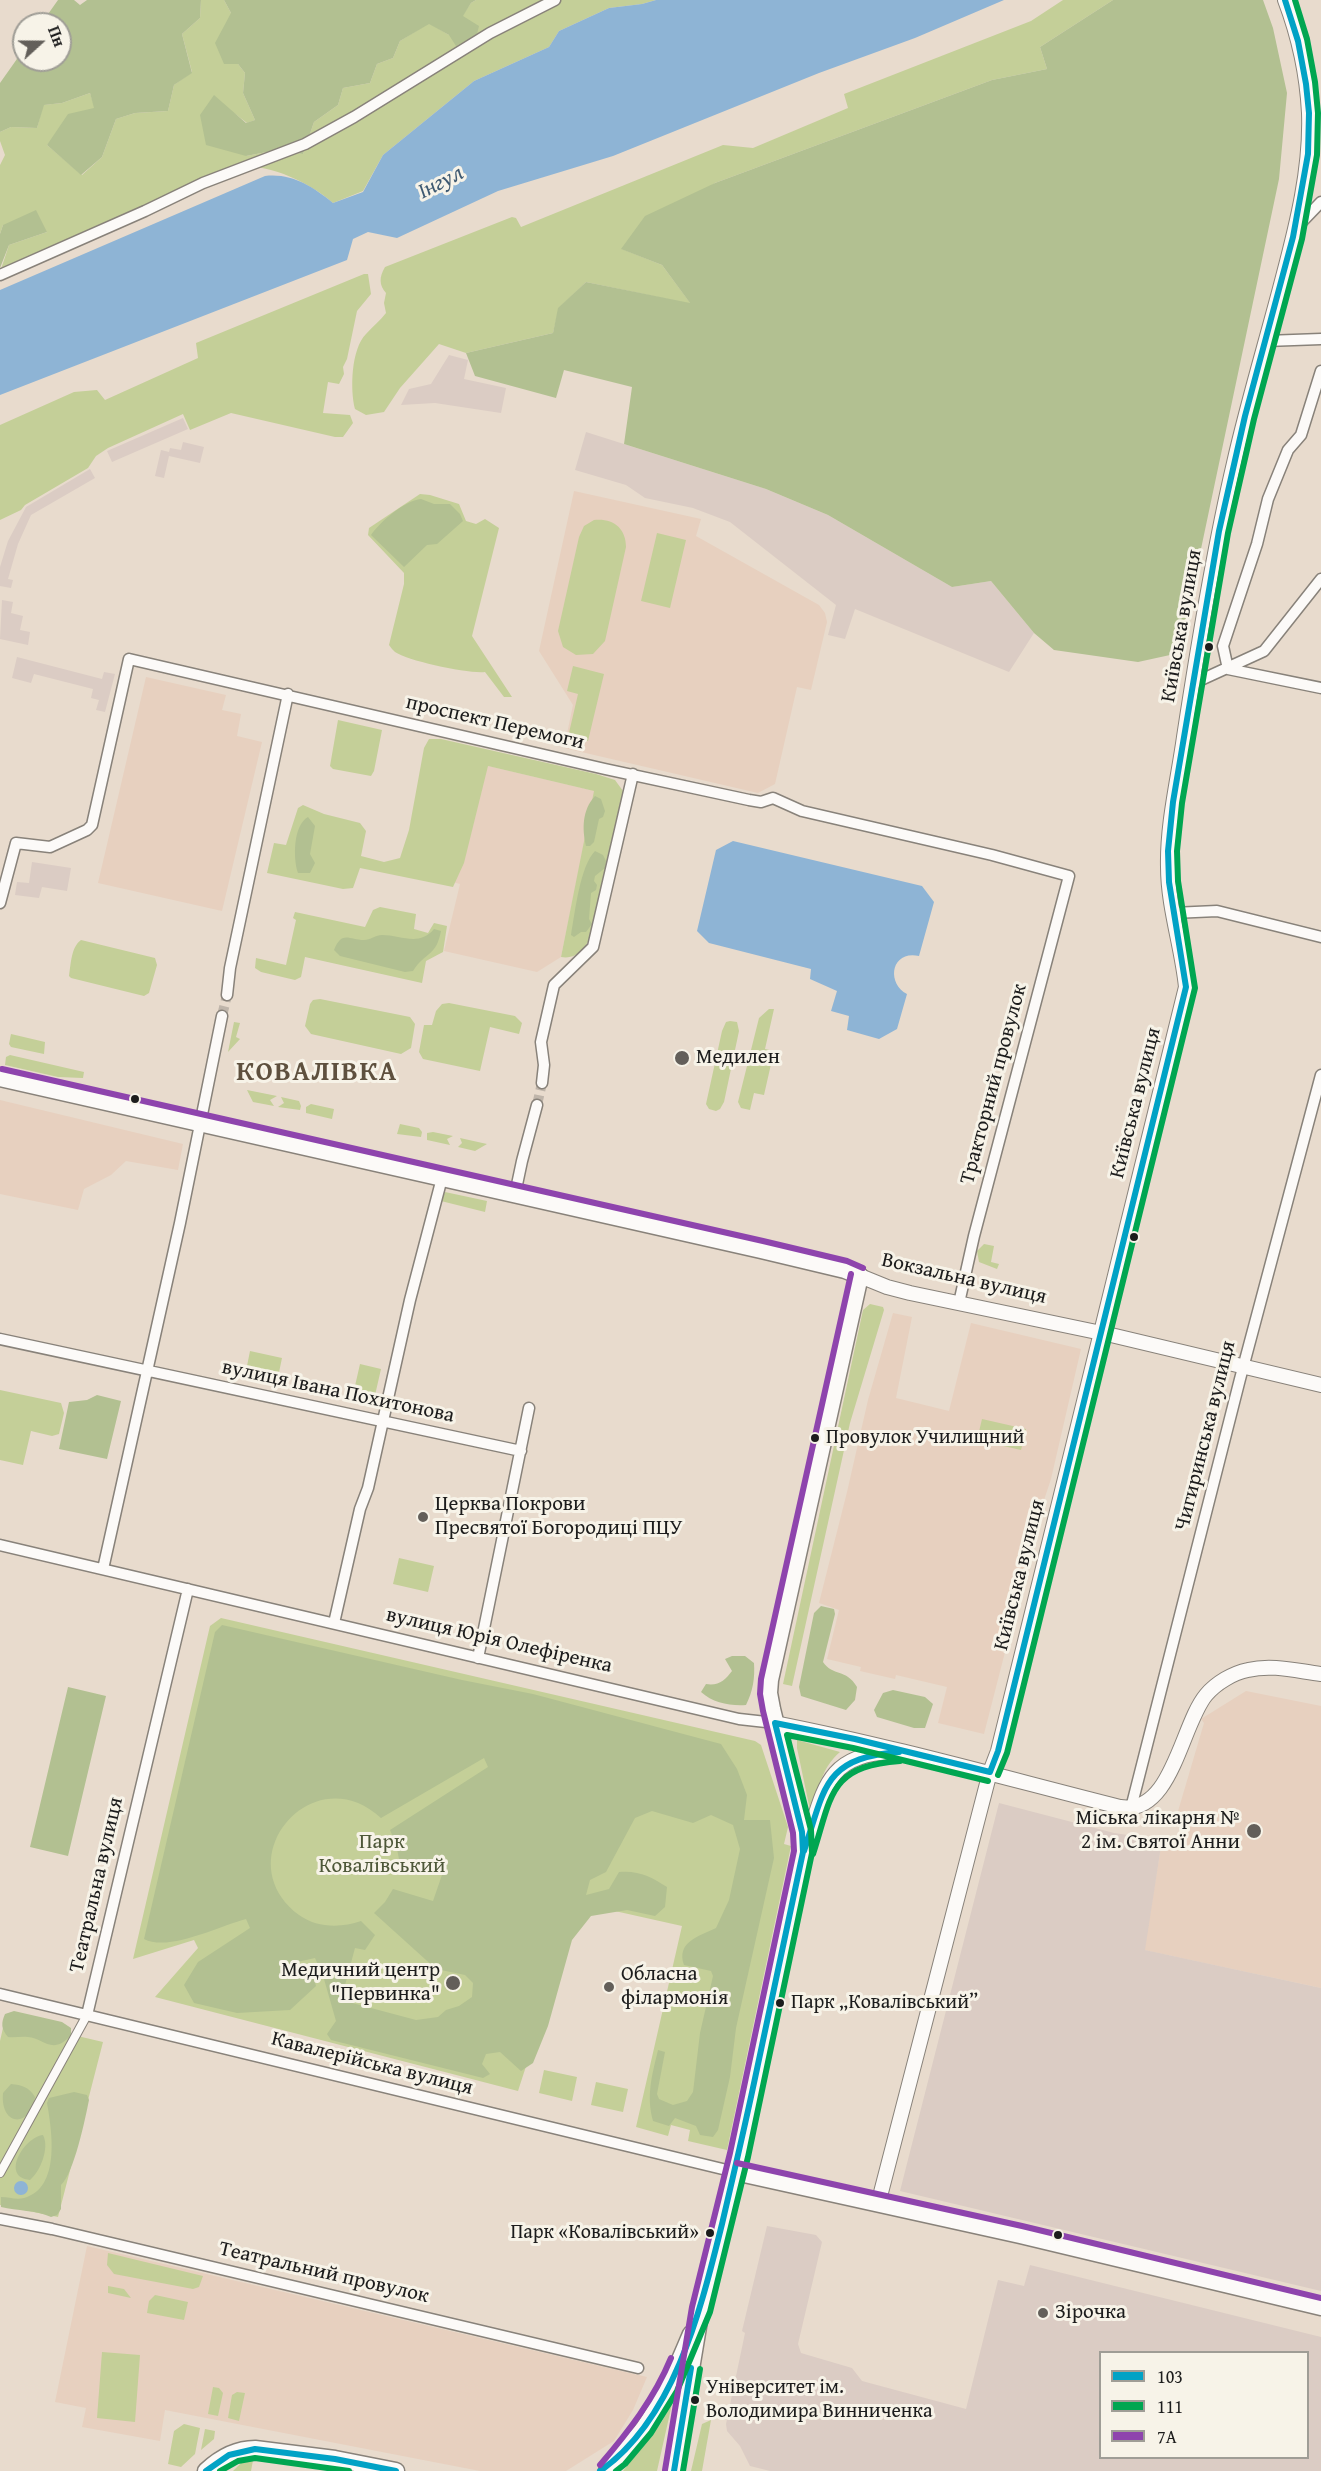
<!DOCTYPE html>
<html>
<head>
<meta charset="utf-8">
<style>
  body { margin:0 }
  #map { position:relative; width:1321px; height:2471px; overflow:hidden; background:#e8dbcd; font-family:"Gentium Book Plus",serif }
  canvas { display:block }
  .legend { position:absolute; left:1099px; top:2351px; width:210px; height:108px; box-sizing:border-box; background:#f7f3e8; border:2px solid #9f9d96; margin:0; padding:8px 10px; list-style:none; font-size:18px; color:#1c1c1c }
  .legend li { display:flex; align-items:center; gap:12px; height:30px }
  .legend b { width:30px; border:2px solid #9f9d96 }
  .north { position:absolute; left:12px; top:12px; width:60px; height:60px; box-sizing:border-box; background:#f7f3e8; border:2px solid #9f9d96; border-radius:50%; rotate:69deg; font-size:16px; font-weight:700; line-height:24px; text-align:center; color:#1c1c1c }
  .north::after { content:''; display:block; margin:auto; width:21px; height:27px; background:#635f5a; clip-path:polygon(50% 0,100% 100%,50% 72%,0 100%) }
</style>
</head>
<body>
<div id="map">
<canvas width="1321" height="2471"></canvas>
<ul class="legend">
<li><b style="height:8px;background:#01a2c5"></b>103</li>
<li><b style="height:8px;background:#00a651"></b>111</li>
<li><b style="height:8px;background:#8e44ad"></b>7А</li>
</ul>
<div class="north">Пн</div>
</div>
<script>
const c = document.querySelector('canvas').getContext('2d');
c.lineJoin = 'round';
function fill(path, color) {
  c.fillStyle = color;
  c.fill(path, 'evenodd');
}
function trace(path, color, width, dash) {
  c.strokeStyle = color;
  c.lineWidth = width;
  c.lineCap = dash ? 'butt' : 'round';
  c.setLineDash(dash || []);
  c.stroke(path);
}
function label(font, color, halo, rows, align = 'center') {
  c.font = font + ' "Gentium Book Plus",serif';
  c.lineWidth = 6;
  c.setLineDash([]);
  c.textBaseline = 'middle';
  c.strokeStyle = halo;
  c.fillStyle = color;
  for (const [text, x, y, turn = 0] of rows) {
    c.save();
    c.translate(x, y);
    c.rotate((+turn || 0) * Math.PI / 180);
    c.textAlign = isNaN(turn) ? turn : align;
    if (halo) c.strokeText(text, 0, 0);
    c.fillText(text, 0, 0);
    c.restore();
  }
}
fill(new Path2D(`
  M574,491l127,28 -5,17 123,69 6,8 2,9 -16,68 -14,-3 -22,97 -17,9 -194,-45 9,-43 -34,-54z
  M146,677l80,18 -4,15 19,4 -4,22 25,6 -40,169 -124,-28z
  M450,757l145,34 -34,166 -24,15 -93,-21 16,-67 -35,-9z
  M0,1100l183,44 -5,26 -52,-9 -15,14 -27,14 -6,21 -78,-16z
  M893,1313l19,4 -16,81 53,13 22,-88 110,26 -30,130 -7,21 -60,234 -46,-11 9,-36 -51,-12 -1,4 -35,-8 1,-4 -34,-8 12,-49 -20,-7 28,-111 21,-92z
  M1246,1691l75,15v282l-177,-38 18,-110 22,4 4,-23 -12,-3 28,-95 -3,-4z
  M87,2246l560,131 -14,33 -19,31 -48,30h-86l-315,-61 -5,31 -78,-14 4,-19 -31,-6z`), '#e7d0bf');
fill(new Path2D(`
  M449,355l19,5 -4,19 42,9 -5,25 -66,-10 -34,2 8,-16 22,-5z
  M183,418l5,11 -76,33 -5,-11z
  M586,432l180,57 62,26 124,72 39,-6 43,52 -25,39 -154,-63 -10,30 -17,-4 8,-30 -106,-83 -37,-14 -48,-10 -19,-13 -51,-15z
  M183,442l21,5 -4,16 -31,-7 -5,22 -9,-2 6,-26 8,2 1,-4 11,2z
  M90,469l5,9 -64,37 -13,29 -10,35 5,1 -2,8 -11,-2v-19l8,-26 18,-34z
  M2,600l11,2 -2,11 12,3 -3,14 10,2 -2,13 -28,-6z
  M17,657l85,22 2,-7 11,2 -10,38 -9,-2 3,-10 -8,-2 2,-9 -59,-15 -3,9 -19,-5z
  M32,862l39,6 -4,23 -25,-4 -3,11 -24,-3 2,-13 12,1z
  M999,1803l115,30 48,7 -17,110 176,38v303l-421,-100z
  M767,2226l49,9 6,7 -24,102 3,9 51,15 10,13 104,28 32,-129 26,6 6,-21 291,72v134h-551l-20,-5 -10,-20 -13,-15 -1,-7 19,-91 -3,-2zM1100,2352h208v106h-208z`), '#dbccc4');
fill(new Path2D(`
  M201,0h23l7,13 7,51 7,9 -2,20 12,27 -8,3 -13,-10 12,43 26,-5 31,3 11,-32 24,-17 5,-17 27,-5 7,-19 16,-6 7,-17 29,-18 20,12 22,-32 5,-3h180l-14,4 -33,4 -50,23 -10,16 -75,34 -91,74 -20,36 -30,12c-27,-23 -59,-36 -94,-38l-239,107 9,-27 38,-13 -44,-7 -3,9v-69l5,-10 -5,-14v-9l11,-5 26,1 6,-23 19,-2 28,-10 5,15 -48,37 35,30 20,-18 14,-38 19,-6 33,-2 6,-26 18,-13 -10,-38 18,-16z
  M1063,0h50l-73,47 7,22 -55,11 -277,103 -93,66 40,16 29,39 -105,-22 -27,26 -6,25 -87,20 -27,-9 -39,44 -16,24 -18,3 -11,-6c-5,-19 -4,-60 11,-75 7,-8 14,-13 20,-21l-2,-10 2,-10c-7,-8 -7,-16 -1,-26l127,-50 4,1 5,9 202,-82 30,3 95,-40 -4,-14 187,-73z
  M364,274h4l3,20 -14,17 -10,48 -4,8 1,7 -5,10 -11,-2 -5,31 27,2 3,8 -10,14h-8l-104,-24 -41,17 -7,-16 -75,34 -12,8 -8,12 -63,37 -4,5 -21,10v-95l74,-33 23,-2 8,10 93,-42 -2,-15z
  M420,494l10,1 29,9 7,17 10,3 9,-5 14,9 -27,108 40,61h-8l-19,-25c-16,2 -77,-11 -90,-20 -2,-2 -4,-4 -6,-7l15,-61v-11l-36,-38 1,-7z
  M594,520c19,-2 32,8 32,27l-21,94 -12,13 -17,1 -13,-8 -5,-16 21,-94 5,-11z
  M657,533l29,7 -16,68 -29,-7z
  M573,666l31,8 -16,67 -20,-4 10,-43 -11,-3z
  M338,720l44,10 -8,41 -3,5 -38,-7 -3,-3z
  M429,739h12l155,35 19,6 8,11 -30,141c-6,14 -15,28 -32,25l33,-166 -106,-25 -24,97 -11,24 -93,-19 -7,20 -10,1 -76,-16 7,-30 12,2 12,-37 5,-3 21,9 36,9 6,8 -5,25 23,6 16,-4 9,-28 15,-82z
  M380,907l36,7 -2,15 14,4 6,-10 13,3 -4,26 -17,9 -4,22 -117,-26 -4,20 -6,3 -34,-8 -6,-4 1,-10 30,7 10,-45 -3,-2 2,-6 70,15 8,-17z
  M81,940l74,18 2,7 -8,28 -5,3 -73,-18 -2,-2c2,-12 2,-29 12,-36z
  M320,999l90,18 5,7 -4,24 -10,6 -90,-20 -6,-8 5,-22 3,-4z
  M449,1003l66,13 7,7 -3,11 -29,-7 -10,44 -57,-12 -4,-7 5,-27h8l4,-14 6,-7z
  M769,1009h5l-9,40 9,2 -10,44 -10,-2 -4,17 -9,-2 -3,-6 21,-84z
  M730,1021l7,1 2,9 -15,71 -4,7 -4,2 -7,-2 -3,-5 16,-73 4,-9z
  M234,1022l6,1 -4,14 4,2 -12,13z
  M11,1034l34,8 -1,12 -33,-7 -2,-3z
  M10,1055l74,17 -1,6 -25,-1 -53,-12 1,-8z
  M247,1090l30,6 -7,4 4,6 -21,-4z
  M281,1097l18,4 2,5 -1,4 -22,-3 6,-4z
  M311,1104l23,5 -2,10 -26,-6v-6z
  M400,1124l19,4 3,4 -1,5 -24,-3z
  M433,1132l20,4 -6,3 3,6 -23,-5v-7z
  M460,1138l27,6 -12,7 -17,-4 4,-4z
  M445,1192l42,9 -2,11 -44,-11z
  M984,1244l10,2 -3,16 8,2 -2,5 -18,-7 -2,-11z
  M870,1304l13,3 1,3 -34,113 -58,263 -9,-2 80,-374z
  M250,1351l32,7 -5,24 -32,-6z
  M360,1364l21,5 -8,35 -21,-5z
  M0,1390l61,13 3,10 -5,21 -7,2 -21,-5 -8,34 -23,-5z
  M982,1419l44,10 -5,21 -44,-10z
  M399,1558l35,8 -6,26 -35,-8z
  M221,1618l534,123 6,4 27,82 -4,17 7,2 -64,304 -39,-9 2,-11 -19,-5 -3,11 -32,-9 46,-201 -103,-23 -61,188 -363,-94 43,-49 -4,-8 -61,19 77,-333z
  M797,1740l43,12c-19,16 -20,36 -30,58l-13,-62z
  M5,2019l98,23 -45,175 -58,-12v-164z
  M544,2070l33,7 -5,24 -33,-8z
  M596,2082l32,7 -5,23 -32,-7z
  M108,2253l95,23 -4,11 -6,2 -79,-15 -7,-9z
  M108,2286l16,3 7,9 -23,-5z
  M155,2295l33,7 -4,18 -37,-7 2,-12z
  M102,2352l38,3 -5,67 -38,-4z
  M213,2387l6,1 4,5 -5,23 -10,-2z
  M237,2392l8,1 -6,28 -11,-3 4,-23z
  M672,2404l-15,67h-34l38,-48z
  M711,2420l-9,51h-11l11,-47z
  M184,2424l16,4 -5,26 -14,13 -13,-3 6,-33z
  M205,2429l10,2 -1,8 -13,11z
  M254,2455l-3,16h-18l11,-11z`), '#c4cf98');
fill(new Path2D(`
  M58,0h16l6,5 7,-5h114l-1,18 -18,16 10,39 -18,12 -6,26 -33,2 -19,6 -14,38 -21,18 -34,-30 21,-31 26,-6 -4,-15 -28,10 -18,2 -7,23 -26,-1 -11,5v-49l24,-34v11h36v-36h-19z
  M224,0h252l-5,3 -8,13 16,10 -2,8 -21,12 -7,-11 -20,-11 -29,17 -7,17 -16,6 -7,19 -27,5 -5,17 -24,17 -11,32 -31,-3 -26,5 -40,-11 -6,-30 14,-20 32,28 9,-3 -12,-27 2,-20 -7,-9h-14l-9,-21 16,-30z
  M1113,0h150l10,28 14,65 -8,86 -97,460 -12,16 -32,7 -84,-12 -20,-17 -43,-52 -39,6 -124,-72 -62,-26 -142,-45 8,-57 -68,-17 -8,28 -81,-22 -9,-23 87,-20 5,-25 28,-26 104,21 -28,-38 -41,-16 24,-33 70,-33 277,-103 55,-11 -7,-22z
  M36,210l11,22 -38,13 -9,23v-34l3,-9z
  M421,499l13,5h16l10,10 3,7 -26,23 -10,1 -23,22 -33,-32c10,-14 33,-34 50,-36z
  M595,796l6,3 4,12 -2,6 -4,2 -5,23 -4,4h-4c-4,-17 -4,-36 9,-50z
  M308,817l7,9 -5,28 5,9 -5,10h-12c-5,-14 -5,-48 10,-56z
  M595,851l8,4 3,6 -1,7 -10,8 -1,5 3,4 -1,5 -5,3 -2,26 3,5 -6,8h-5l-7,5 -3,-2c4,-22 9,-69 24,-84z
  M434,929l7,2c-5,26 -15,20 -28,40l-8,1 -65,-16 -6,-6c8,-20 15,-10 30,-10 6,0 12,-5 18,-5 19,0 37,12 52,-6z
  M97,1395l24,6 -14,58 -48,-10 10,-47 18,-2z
  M821,1606l13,3 1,5 -12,48c10,15 23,6 34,25l-2,13 -9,10 -45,-14 -2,-9 15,-74z
  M222,1625l240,55 71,14 188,50 16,25 10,26 -3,25h26l4,38 -38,170 -6,49 -12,53 -5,7 -13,-2 -4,-9 -21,-8 -6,8 -16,-5c-7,-25 -1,-46 5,-71l7,2 -8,42 2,5 14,6 14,-4 6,-9 7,-59 13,-57 -2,-5 -27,-6c-8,-23 15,-29 32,-37l13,-28 11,-51 -7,-24 -22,-10 -18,8 -41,-12 -17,7 -29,54 -16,8 -4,15 23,-6 10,-17c19,-2 33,5 48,15l-2,20 -10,9 -28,-6 -36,6 -19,24 -24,86 -15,37 -12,8 -21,-19 -14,2 -4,10 8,10 -7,4 -152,-38 -4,-6 9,-13 -12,-42 -9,-21 -31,7v11l22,-5 7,3 3,12 -26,24 -53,3 -43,-10 -10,-18 14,-23 52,-34 -4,-9c-27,7 -77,33 -102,20l71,-307zM484,1758l4,9 -98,63 6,14 3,15 44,13 -10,29 -40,-12 -8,13 -11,11 62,56 29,6 8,8 -1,14 -13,9 -13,4 -8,7 -22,3 -75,-20 14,-52 10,2 10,-15 -14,-14c-20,7 -44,7 -62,-6 -74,-56 14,-160 82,-97z
  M732,1656h13l9,7c1,15 -1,28 -8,42 -16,1 -33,-2 -45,-13l5,-8c13,2 19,-4 26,-13l-7,-12z
  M68,1687l38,9 -38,160 -38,-9z
  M893,1690l32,7 8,7 -8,24h-11l-37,-11 -3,-7 9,-17z
  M14,2011l48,11 9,6v7c-18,21 -28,3 -43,2 -7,-1 -13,1 -20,0 -7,-8 -7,-14 -3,-23z
  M11,2084c11,1 18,3 24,13 -5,32 -35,29 -32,-4z
  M74,2092l13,3 2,5c-4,20 -15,73 -28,85v24l-4,6 -6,2c-15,-7 -34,-6 -50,-10v-10c8,0 15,3 23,1 37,-10 28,-67 23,-95l2,-5z
  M43,2135c7,13 -3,37 -13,45 -30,-3 -6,-43 13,-45z`), '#b2c091');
fill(new Path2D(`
  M656,0h348l-89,38 -96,35 -206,83 -115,35 -101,47 -29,-6 -15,7 -6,21 -347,135v-105l265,-114c27,-3 47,10 68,27l30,-11 20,-37 91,-74 75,-34 10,-16 50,-23 33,-4z
  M733,841l189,45 12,16 -15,54c-28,-6 -33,27 -12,38l-10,35 -18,10 -32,-9 2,-14 -18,-5 6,-20 -27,-12 1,-10 -102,-26 -12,-12 19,-81z
  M14 2188a7 7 0 1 1 14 0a7 7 0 1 1-14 0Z`), '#8eb4d5');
trace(new Path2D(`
  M222,1016l5,-21
  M537,1105l5,-22`), '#bfb5aa', 10, [10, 5]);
const pedestrian = new Path2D(`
  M0,2173l87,-158`);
const minor = new Path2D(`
  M1296,228l25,-26
  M0,275l145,-64 58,-28 102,-39 49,-27 136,-84 65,-33
  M1266,341l55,-2
  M1321,371l-20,64 -13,15 -20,49 -11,45 -34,102 5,23 93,19
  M1192,684l72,-33 57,-72
  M0,903l16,-60 34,4 37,-17 5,-5 37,-166 476,110 144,31 12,2 12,-4 29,13 190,44 77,21 -95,360 -15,67
  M1173,913l44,-2 104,26
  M227,995l3,-27 58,-274
  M542,1083l2,-18 -3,-23 13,-57 39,-38 40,-173
  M515,1194l7,-33 15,-56
  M0,1339l521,112
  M0,1545l739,174 36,4
  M103,1569l77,-346 42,-207
  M334,1623l26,-114 8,-21 42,-188 32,-122
  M478,1658l51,-250
  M1131,1808l109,-429 81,-304
  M0,1994l735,178
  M87,2015l101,-426
  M0,2219l52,10 586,139`);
const tertiary = new Path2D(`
  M860,1276l27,11 23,6 201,42 210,50
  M775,1723c117,23 230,55 345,84 52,9 61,-82 86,-112 10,-12 27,-22 42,-25 24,-6 49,1 73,4
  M804,1850c20,-55 18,-95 87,-98
  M878,2204l112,-432 8,-21 188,-764c-4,-40 -18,-80 -18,-120 -1,-43 10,-87 16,-130 14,-92 29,-184 50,-274 14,-62 33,-124 49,-186 14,-53 28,-109 26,-164 -2,-40 -10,-76 -24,-113`);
const secondary = new Path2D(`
  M0,1078l761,172 84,20 15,6 -90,404 -1,13 3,16 30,123 1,20 -64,303 -38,154 -27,162
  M735,2172l285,63 301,72
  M206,2471c14,-13 30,-22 49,-22l80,10 61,12
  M607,2471c8,-14 27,-29 37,-43 20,-29 33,-61 47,-94`);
trace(pedestrian, '#88827a', 10);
trace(minor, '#88827a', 13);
trace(tertiary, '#88827a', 16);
trace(secondary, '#88827a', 19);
trace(pedestrian, '#fcfaf8', 8);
trace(minor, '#fcfaf8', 10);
trace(tertiary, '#fcfaf8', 14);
trace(secondary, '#fcfaf8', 16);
trace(new Path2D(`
  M990,1772l8,-21 188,-764 -17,-105 -1,-31 5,-49 46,-271 26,-115 48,-179 15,-83 1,-41 -3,-29 -8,-43 -13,-41
  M804,1851c21,-63 19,-93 95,-99
  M206,2471l23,-16 26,-6 80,10 61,12
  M600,2471c75,-52 101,-163 122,-247 11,-47 22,-94 32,-141 16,-77 33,-154 49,-231l-1,-20 -27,-109 80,16 135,33
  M674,2471l17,-103`), '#01a2c5', 6);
trace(new Path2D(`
  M998,1775l9,-22 188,-765 -17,-107 -1,-30 5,-48 46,-270 26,-114 48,-180 15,-84 1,-42 -3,-31 -8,-43 -12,-39
  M813,1854c19,-59 16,-88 87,-93
  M220,2471l18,-10 17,-3 94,13
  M616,2471l9,-7 26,-31 26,-42 33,-79 38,-155 64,-304 -1,-23 -24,-95 66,13 135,33
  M683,2471l17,-102`), '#00a651', 6);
trace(new Path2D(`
  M2,1069l761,172 84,20 16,7
  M737,2163l285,63 299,72
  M600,2465c29,-34 54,-66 71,-107
  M665,2470l27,-163 38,-154 64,-302 -1,-18 -30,-122 -3,-17 1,-15 90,-405`), '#8e44ad', 6);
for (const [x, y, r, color] of [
  [1209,647,5,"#1c1c1c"],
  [682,1058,8,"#635f5a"],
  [135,1099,5,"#1c1c1c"],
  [1134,1237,5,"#1c1c1c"],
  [815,1438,5,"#1c1c1c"],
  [423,1517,6,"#635f5a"],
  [1254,1831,8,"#635f5a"],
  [453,1983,8,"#635f5a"],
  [609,1987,6,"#635f5a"],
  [780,2003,5,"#1c1c1c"],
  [710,2233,5,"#1c1c1c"],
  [1058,2235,5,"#1c1c1c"],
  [1043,2313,6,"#635f5a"],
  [695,2400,5,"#1c1c1c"]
]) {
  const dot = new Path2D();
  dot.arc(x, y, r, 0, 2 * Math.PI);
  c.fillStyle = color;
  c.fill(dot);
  trace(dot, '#f7f3e8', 2);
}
label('20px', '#1c1c1c', '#f7f3e8', [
  ["Провулок Училищний",826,1438],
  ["Парк „Ковалівський”",791,2003],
  ["Парк «Ковалівський»",699,2233,"right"],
  ["Університет ім.",706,2388],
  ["Володимира Винниченка",706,2412]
], 'left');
label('21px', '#1c1c1c', '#f7f3e8', [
  ["Київська вулиця",1182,626,-80],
  ["проспект Перемоги",495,723,13],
  ["Тракторний провулок",994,1084,-75],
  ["Київська вулиця",1136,1103,-76],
  ["Вокзальна вулиця",964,1279,13],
  ["вулиця Івана Похитонова",338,1392,12],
  ["Чигиринська вулиця",1206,1436,-76],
  ["Київська вулиця",1020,1575,-76],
  ["вулиця Юрія Олефіренка",499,1641,13],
  ["Театральна вулиця",97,1885,-77],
  ["Кавалерійська вулиця",372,2064,14],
  ["Театральний провулок",324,2273,13]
]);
label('21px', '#1c1c1c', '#f7f3e8', [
  ["Медилен",696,1058],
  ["Церква Покрови",435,1505],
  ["Пресвятої Богородиці ПЦУ",435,1529],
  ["Міська лікарня №",1240,1819,"right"],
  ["2 ім. Святої Анни",1240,1843,"right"],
  ["Медичний центр",440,1971,"right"],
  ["\"Первинка\"",440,1995,"right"],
  ["Обласна",621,1975],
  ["філармонія",621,1999],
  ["Зірочка",1055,2313]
], 'left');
label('21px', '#4d5738', '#f7f3e8', [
  ["Парк",382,1843],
  ["Ковалівський",382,1867]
]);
label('italic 22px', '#3e5971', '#f7f3e8', [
  ["Інгул",441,183,-27]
]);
c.letterSpacing = '1.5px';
label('bold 27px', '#5e503e', '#f7f3e8', [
  ["КОВАЛІВКА",317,1073]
]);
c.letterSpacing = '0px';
</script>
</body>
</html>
